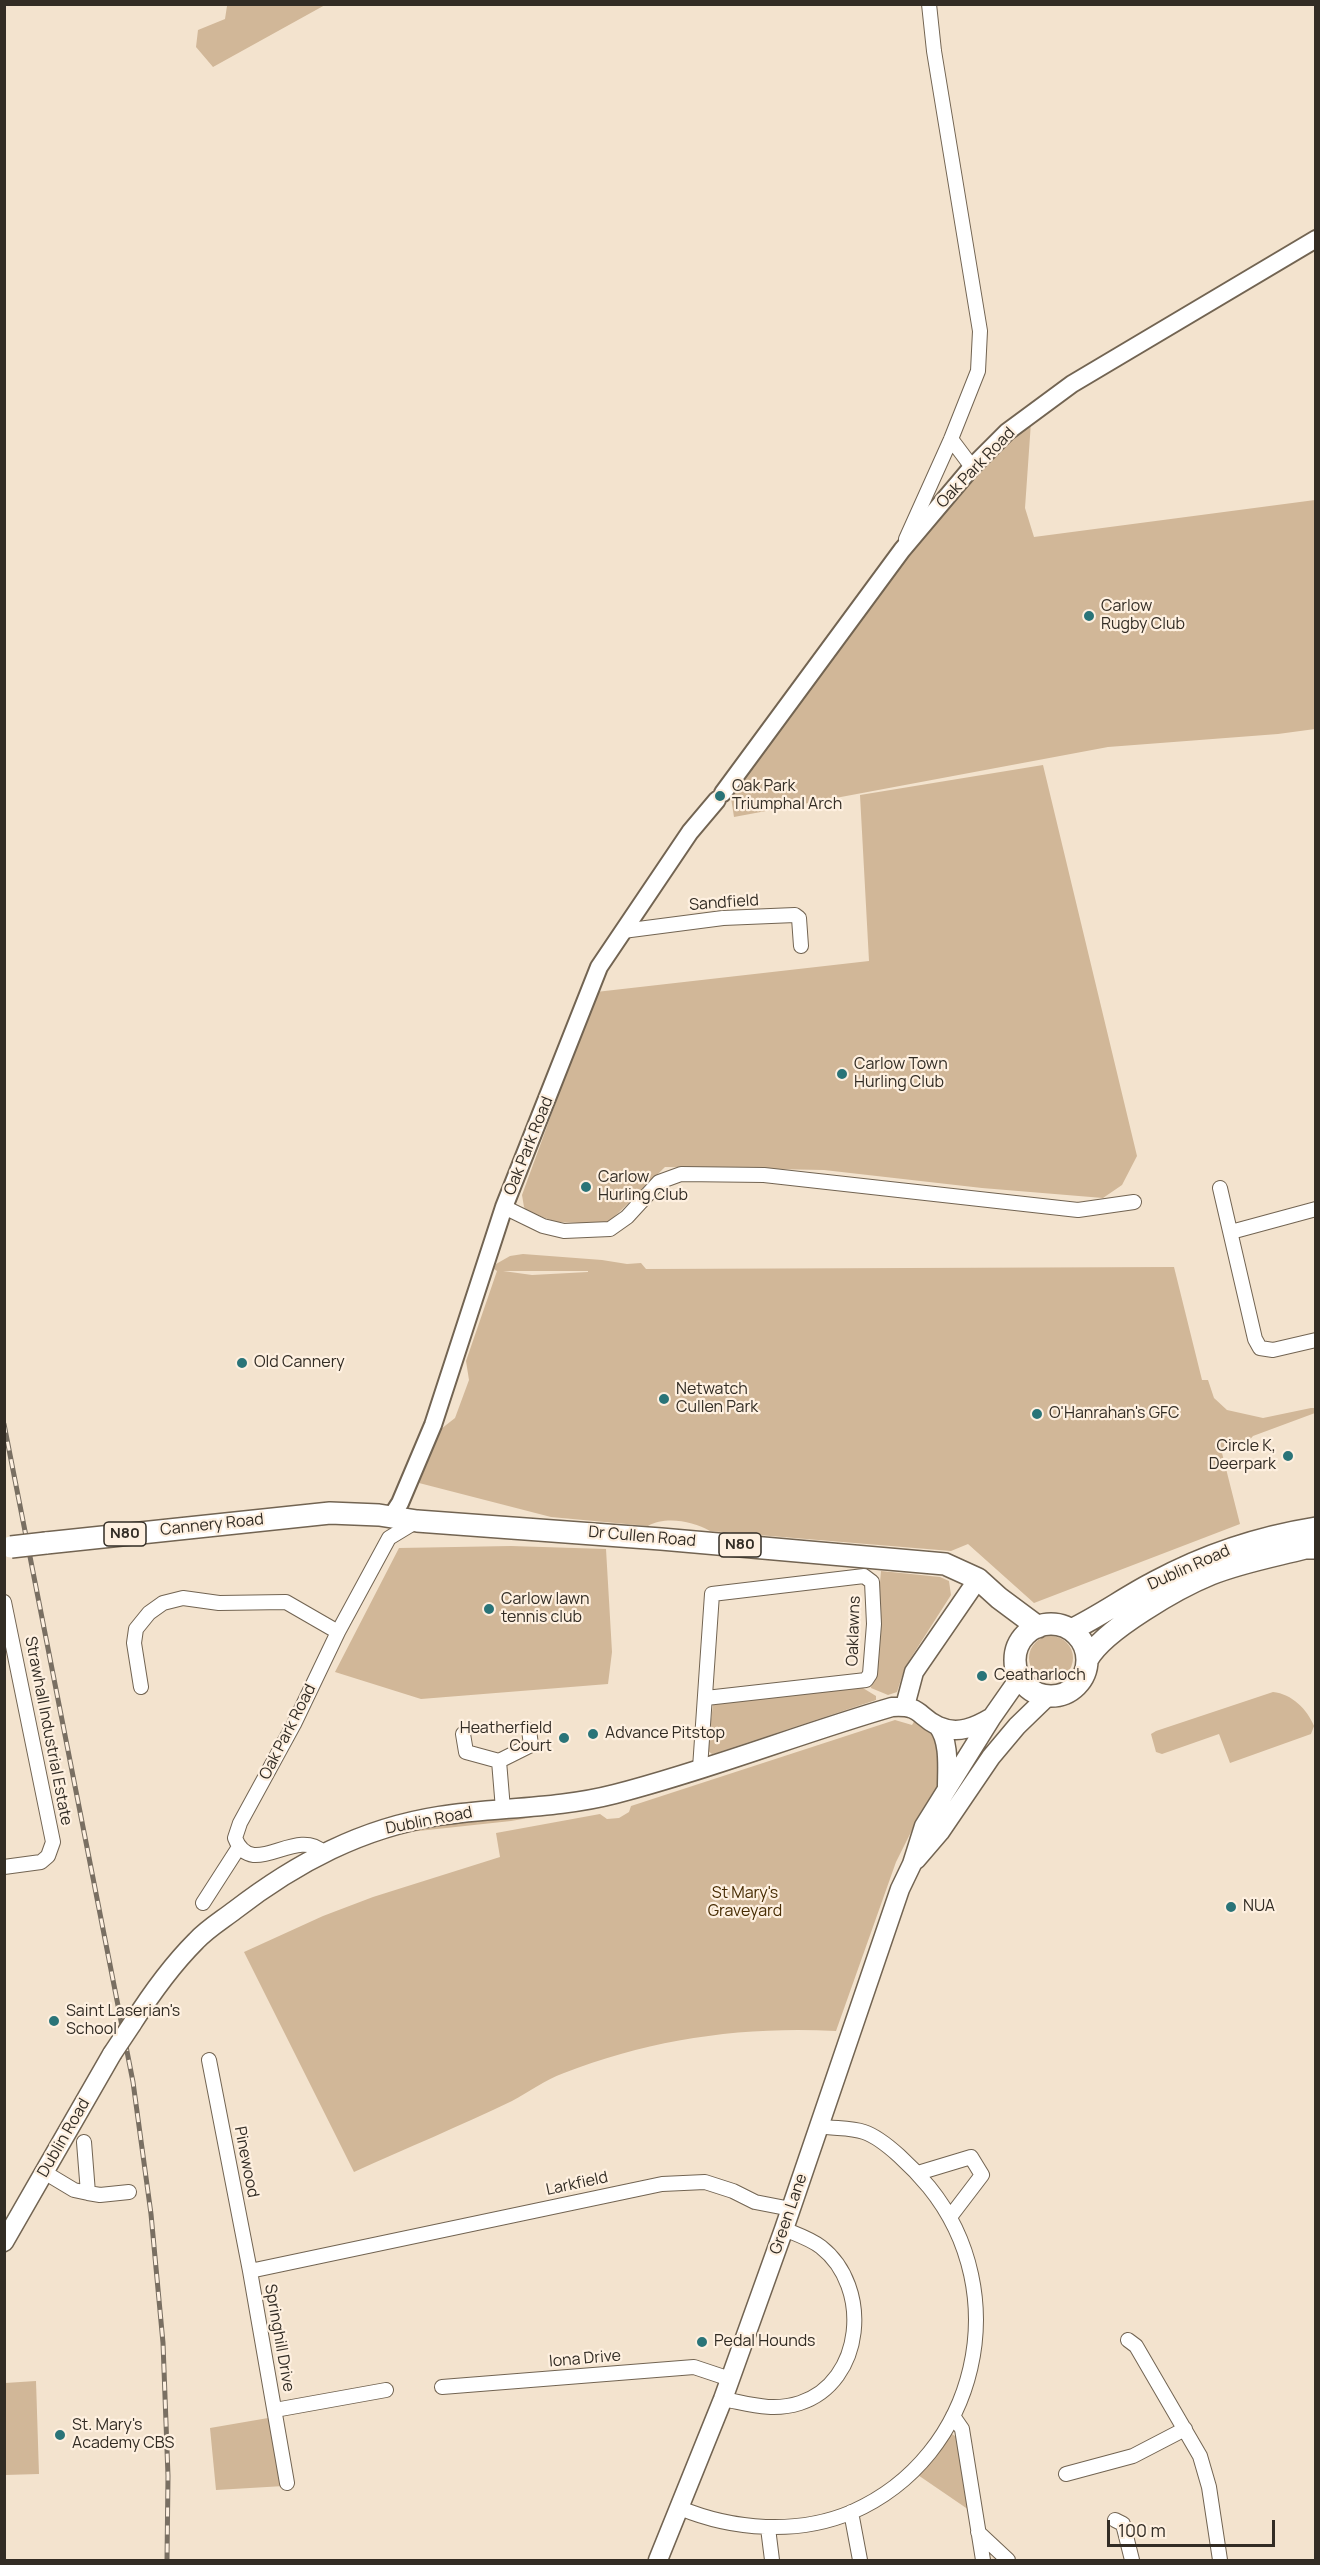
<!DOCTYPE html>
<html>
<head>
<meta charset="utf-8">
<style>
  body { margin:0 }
  #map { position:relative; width:1320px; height:2565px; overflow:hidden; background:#f3e3ce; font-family:Manrope,sans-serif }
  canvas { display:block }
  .frame { position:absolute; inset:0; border:6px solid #322c24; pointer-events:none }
  .scale { position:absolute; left:1107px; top:2520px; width:168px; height:27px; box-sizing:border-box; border:3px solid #322c24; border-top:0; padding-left:8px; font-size:18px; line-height:21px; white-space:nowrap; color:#322c24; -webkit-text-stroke:4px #fef0e0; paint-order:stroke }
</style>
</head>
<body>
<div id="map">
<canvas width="1320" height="2565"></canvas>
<div class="frame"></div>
<div class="scale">100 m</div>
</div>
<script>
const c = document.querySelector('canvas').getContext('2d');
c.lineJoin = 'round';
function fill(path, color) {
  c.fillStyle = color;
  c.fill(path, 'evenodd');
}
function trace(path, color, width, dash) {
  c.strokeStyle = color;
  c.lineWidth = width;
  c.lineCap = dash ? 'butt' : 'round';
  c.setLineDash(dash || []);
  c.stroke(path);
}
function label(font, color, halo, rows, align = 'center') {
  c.font = font + ' Manrope,sans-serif';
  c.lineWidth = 4.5;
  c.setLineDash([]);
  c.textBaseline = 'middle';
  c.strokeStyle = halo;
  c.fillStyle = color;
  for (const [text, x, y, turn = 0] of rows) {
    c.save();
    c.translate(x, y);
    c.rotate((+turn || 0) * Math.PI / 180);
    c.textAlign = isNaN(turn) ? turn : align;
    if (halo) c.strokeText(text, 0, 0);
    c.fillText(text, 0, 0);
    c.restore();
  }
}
fill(new Path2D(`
  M255,4l70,1 -112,62 -17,-20 2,-17 27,-11 2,-13z
  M1031,422l-6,86 9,29 281,-37v229l-37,5 -170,13 -374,70 -3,-19 168,-234 93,-108z
  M1043,765l94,391 -15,29 -19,13 -121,-10 -158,-18 -159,-3 -58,57 -51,-2 -29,-11 -3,-4 -2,-12 74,-203 273,-31 -9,-166z
  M523,1254l79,6 25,4 14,-1 5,6 528,-2 28,113h6l6,18 13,12 36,8 48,-10h4v5l-62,23 -6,7 -26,6 19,75 -206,79 -66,-59 -17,7 -241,-20c-17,-10 -45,-15 -62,-5l-97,-9 -132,-34 22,-54 14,-11 14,-38 -3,-19 31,-90 -3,-2 2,-5 14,-8zM545,1271h43v1l-56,3 -29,-4z
  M511,1546l95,3 6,103 -4,32 -187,15 -86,-27 64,-124z
  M881,1571l59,6 9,4 2,14 -46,72 -8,25 -9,3 -17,-7z
  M1029 1658a22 22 0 1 1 44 0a22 22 0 1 1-44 0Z
  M858,1685l18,11v4l-160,53 -4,1 -5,-4 6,-45 5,-3z
  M1273,1692c19,2 34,17 41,34l-3,8 -81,29 -11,-29 -57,20 -6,-2 -5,-18 5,-3z
  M895,1720l17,5 3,-5 23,16 1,51 -17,23 -26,52 -60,169c-93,-5 -185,8 -272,42 -19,7 -35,19 -52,28 -52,25 -105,47 -158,71l-110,-220 79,-36 50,-19 127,-40 -4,-24 104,-19 7,5 12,-1 10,-6 2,-6z
  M591,1807l-80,14 -111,12 31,-10z
  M36,2381l3,93 -34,1v-92z
  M274,2417l10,69 -68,4 -6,-62z
  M952,2434l6,4 14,74 -57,-39 31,-37z`), '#d1b798');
const minor = new Path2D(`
  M951,439l21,28
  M906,539l45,-100 27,-68 2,-40 -46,-280 -5,-47
  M623,931l100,-13 72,-3 4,3 2,28
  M1220,1188l35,151 5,9 13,2 43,-10
  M504,1207l39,19 21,5 46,-2 17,-12 32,-35 22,-8 83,1 314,35 56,-8
  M1231,1232l85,-23
  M4,1602l49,240 -5,14 -7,6 -37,5
  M141,1687l-7,-44 2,-14 13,-16 14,-10 20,-5 36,5 67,-1 52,30
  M463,1734l3,18 33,9 32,-16 -2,-15
  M499,1761l4,48
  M700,1768l12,-174 152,-18 8,6 2,42 -4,50 -4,6 -160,18
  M323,1852c-28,-26 -71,29 -88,-14l5,-15 54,-99 44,-92 51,-94 28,-17
  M203,1903l36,-56
  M209,2060l41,211 37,212
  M44,2172l30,18 14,3 -4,-51
  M918,2173l53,-16 11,18 -32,42
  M88,2193l12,2 29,-3
  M250,2271l412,-87 43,-2 28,9 22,11 36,7
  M1128,2340l8,6 64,110 9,31 11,73
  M442,2387l252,-20 36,12
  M723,2399c27,5 49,13 77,4 64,-21 72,-116 21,-156 -10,-8 -25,-13 -37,-18
  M275,2410l111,-20
  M953,2416l9,13 21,131
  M1066,2474l67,-18 52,-27
  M680,2508c53,22 118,27 172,4 127,-56 163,-219 77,-325 -14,-17 -44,-48 -65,-55 -14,-5 -31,-3 -45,-6
  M851,2512l9,48
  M1115,2520l8,4 9,36
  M768,2528l4,32
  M978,2532l30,28`);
const tertiary = new Path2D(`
  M723,793l179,-243 70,-83 35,-35 65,-48 244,-145
  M391,1517l9,-14 33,-78 71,-218 95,-240 91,-135 27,-32`);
const secondary = new Path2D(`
  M905,1706l9,-34 64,-93
  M938,1726c12,16 9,42 9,61
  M916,1860l24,-28 51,-75 26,-31 31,-30
  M132,2024c19,-30 39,-58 64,-83 11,-12 26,-21 39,-31 61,-47 127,-82 204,-94 58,-9 118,-7 176,-22 94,-24 184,-60 277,-87 30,-2 25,9 46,19 20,9 37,1 54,-9
  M4,2242l108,-188
  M658,2560l65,-161 61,-170 116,-340 12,-25 12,-38 68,-109 28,-40`);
const primary = new Path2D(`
  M46,1543l284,-30 49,2 38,6 244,18 284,25 33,15 21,19 39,29
  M1015 1660a36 36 0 1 1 72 0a36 36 0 1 1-72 0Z
  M1071,1630c29,-14 55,-33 84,-48 50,-27 105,-45 161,-54
  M1087,1660c16,-30 92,-73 124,-86 30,-12 63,-18 94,-26h11`);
trace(minor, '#726452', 16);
trace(tertiary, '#726452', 20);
trace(secondary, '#726452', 21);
trace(primary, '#726452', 24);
trace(minor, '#fff', 14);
trace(tertiary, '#fff', 16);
trace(secondary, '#fff', 18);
trace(primary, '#fff', 21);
const rail = new Path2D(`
  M4,1424l129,658 18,132 12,129 5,133 -1,84`);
trace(rail, '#796f62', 5);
trace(rail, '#fef0e0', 3, [9]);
const secondaryBridge = new Path2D(`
  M112,2054l20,-30`);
const primaryBridge = new Path2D(`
  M11,1547l35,-4`);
trace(secondaryBridge, '#726452', 21, []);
trace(primaryBridge, '#726452', 24, []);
trace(secondaryBridge, '#fff', 18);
trace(primaryBridge, '#fff', 21);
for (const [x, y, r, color] of [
  [1089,616,6,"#2a7478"],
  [720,796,6,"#2a7478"],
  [842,1074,6,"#2a7478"],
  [586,1187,6,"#2a7478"],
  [242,1363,6,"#2a7478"],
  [664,1399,6,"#2a7478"],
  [1037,1414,6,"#2a7478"],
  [1288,1456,6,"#2a7478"],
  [489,1609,6,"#2a7478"],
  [982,1676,6,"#2a7478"],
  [593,1734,6,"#2a7478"],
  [564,1738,6,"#2a7478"],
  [1231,1907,6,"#2a7478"],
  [54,2021,6,"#2a7478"],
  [702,2342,6,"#2a7478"],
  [60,2435,6,"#2a7478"]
]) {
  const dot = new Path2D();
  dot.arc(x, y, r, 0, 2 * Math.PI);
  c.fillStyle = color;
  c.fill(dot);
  trace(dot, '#fef0e0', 2);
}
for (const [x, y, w] of [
  [125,1534,42],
  [740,1545,42]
]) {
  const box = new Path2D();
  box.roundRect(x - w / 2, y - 12, w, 24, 4.5);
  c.fillStyle = '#fef0e0';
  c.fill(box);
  trace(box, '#322c24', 1.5);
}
label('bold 15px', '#322c24', null, [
  ["N80",125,1534],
  ["N80",740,1545]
]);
label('16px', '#322c24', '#fef0e0', [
  ["Oak Park Road",976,468,-46],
  ["Sandfield",724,903,-4],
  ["Oak Park Road",529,1146,-68],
  ["Cannery Road",212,1525,-6],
  ["Dr Cullen Road",642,1537,5],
  ["Dublin Road",1189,1568,-24],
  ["Oaklawns",854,1631,-88],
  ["Strawhall Industrial Estate",48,1731,79],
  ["Oak Park Road",288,1732,-63],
  ["Dublin Road",429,1821,-11],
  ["Dublin Road",64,2138,-60],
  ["Pinewood",246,2162,79],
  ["Larkfield",577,2184,-12],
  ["Green Lane",789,2214,-71],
  ["Springhill Drive",279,2338,80],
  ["Iona Drive",585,2359,-5]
]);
label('16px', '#322c24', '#fef0e0', [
  ["Carlow",1101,607],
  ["Rugby Club",1101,625],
  ["Oak Park",732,787],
  ["Triumphal Arch",732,805],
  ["Carlow Town",854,1065],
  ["Hurling Club",854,1083],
  ["Carlow",598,1178],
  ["Hurling Club",598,1196],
  ["Old Cannery",254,1363],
  ["Netwatch",676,1390],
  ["Cullen Park",676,1408],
  ["O'Hanrahan's GFC",1049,1414],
  ["Circle K,",1276,1447,"right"],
  ["Deerpark",1276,1465,"right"],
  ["Carlow lawn",501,1600],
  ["tennis club",501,1618],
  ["Ceatharloch",994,1676],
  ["Heatherfield",552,1729,"right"],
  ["Court",552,1747,"right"],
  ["Advance Pitstop",605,1734],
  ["NUA",1243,1907],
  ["Saint Laserian's",66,2012],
  ["School",66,2030],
  ["Pedal Hounds",714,2342],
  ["St. Mary's",72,2426],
  ["Academy CBS",72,2444]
], 'left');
label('16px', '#472c03', '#fef0e0', [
  ["St Mary's",745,1894],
  ["Graveyard",745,1912]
]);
</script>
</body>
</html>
